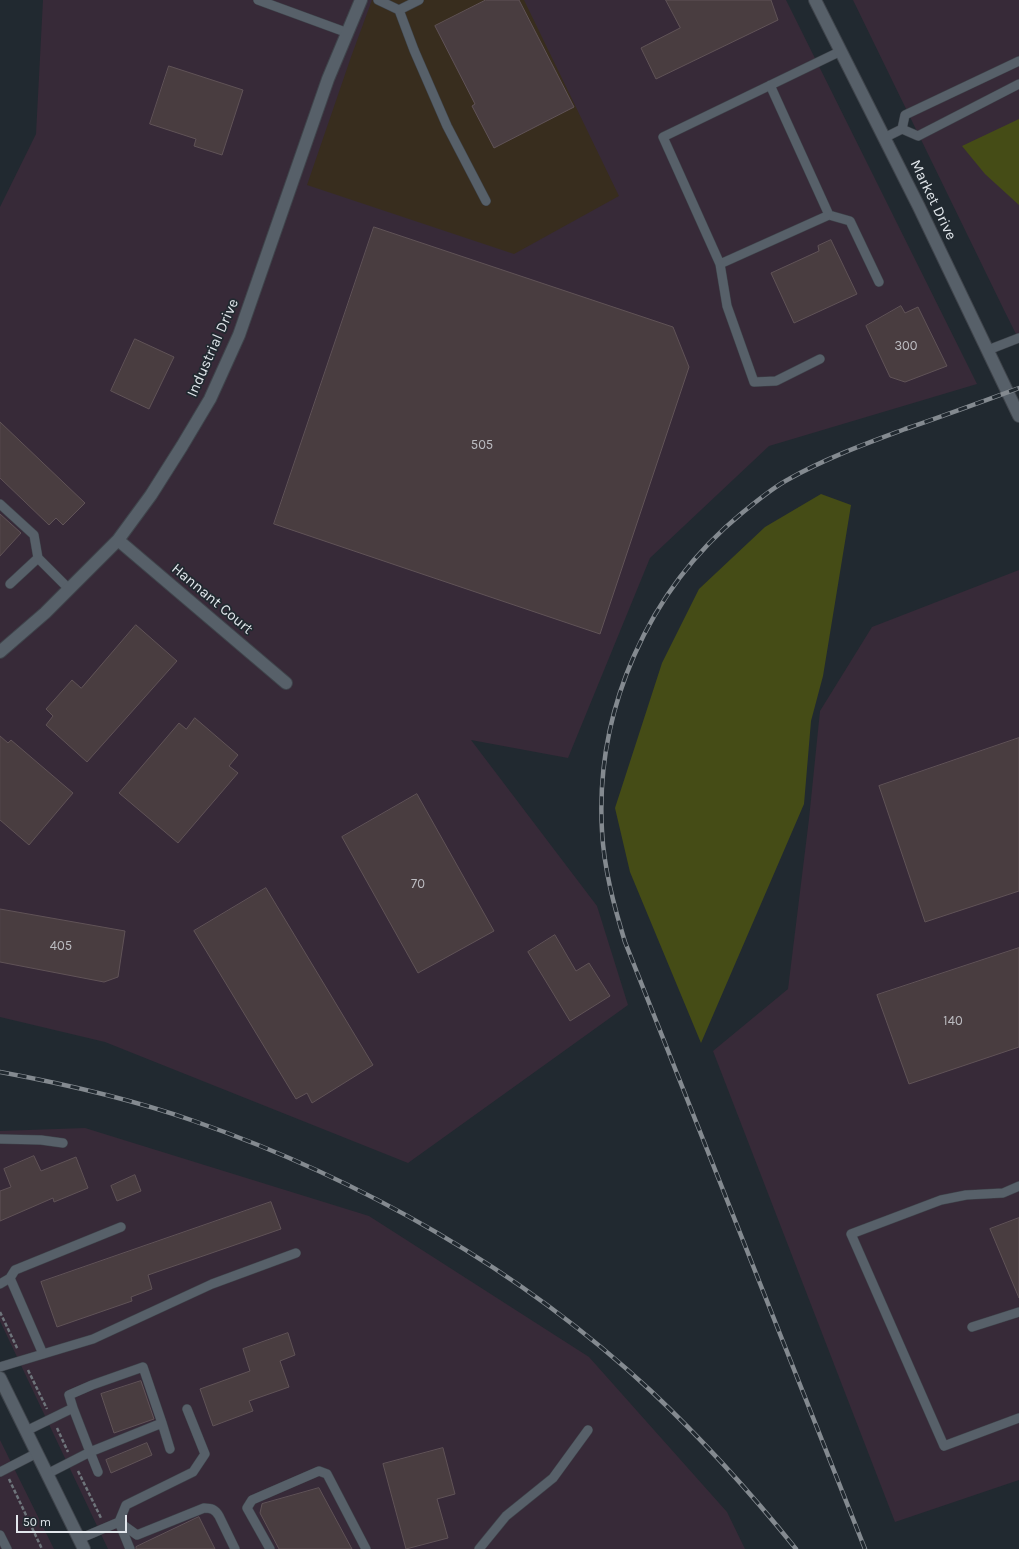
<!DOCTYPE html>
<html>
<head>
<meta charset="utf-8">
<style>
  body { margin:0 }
  #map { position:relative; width:1019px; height:1549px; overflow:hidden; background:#212930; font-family:Karla,sans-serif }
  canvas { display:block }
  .scale { position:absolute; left:16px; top:1515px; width:111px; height:18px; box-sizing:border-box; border:2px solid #e2e7ec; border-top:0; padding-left:5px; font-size:12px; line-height:14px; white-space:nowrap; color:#e2e7ec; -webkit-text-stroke:3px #212930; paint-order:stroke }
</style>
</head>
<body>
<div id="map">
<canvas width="1019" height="1549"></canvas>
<div class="scale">50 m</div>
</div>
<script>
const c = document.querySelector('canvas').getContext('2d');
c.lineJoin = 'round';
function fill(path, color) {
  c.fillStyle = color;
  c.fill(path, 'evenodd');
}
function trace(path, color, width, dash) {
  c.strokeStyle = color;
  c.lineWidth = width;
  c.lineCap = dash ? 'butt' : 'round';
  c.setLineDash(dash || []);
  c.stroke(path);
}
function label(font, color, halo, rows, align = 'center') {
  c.font = font + ' Karla,sans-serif';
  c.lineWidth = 3.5;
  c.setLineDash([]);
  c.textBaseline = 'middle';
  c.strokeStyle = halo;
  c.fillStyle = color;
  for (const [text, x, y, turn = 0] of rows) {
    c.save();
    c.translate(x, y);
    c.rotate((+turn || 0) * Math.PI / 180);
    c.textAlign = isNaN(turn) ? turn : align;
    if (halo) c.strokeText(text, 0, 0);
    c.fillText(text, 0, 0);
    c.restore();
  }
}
fill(new Path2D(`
  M43,0h743l191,384 -208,62 -119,112 -82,200 -97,-18 126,166 31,99 -220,158 -303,-121 -105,-25v-810l36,-73z
  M853,0h166v340l-15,-30z
  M1019,570v910l-124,42 -182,-471 75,-62 21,-170 11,-108 52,-84z
  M85,1128l284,88 220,141 138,155 18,37h-637l-108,-228v-190z
  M0,1440l54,109h-54z`), '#372a38');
fill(new Path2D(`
  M372,0h152l95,196 -105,58 -207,-69 44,-128z`), '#382d1e');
fill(new Path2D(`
  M1019,119v86l-34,-31 -23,-28z
  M821,494l30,11 -28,171 -12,45 -7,83 -103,239 -71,-171 -15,-64 47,-145 37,-74 66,-62z`), '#454c16');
const building = new Path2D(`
  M486,0h33l55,107 -80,41 -22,-42 3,-2 -40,-78z
  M666,0h105l7,20 -122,59 -15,-31 39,-20z
  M169,66l74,24 -21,65 -28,-9 2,-7 -46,-15z
  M374,227l299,100 16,40 -89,267 -326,-110z
  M831,240l26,54 -63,29 -23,-50 48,-22 -1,-5z
  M901,306l4,7 13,-6 29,59 -42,16 -15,-5 -24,-51z
  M135,339l39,18 -25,52 -38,-18z
  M0,422l85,81 -22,22 -7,-7 -7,7 -49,-47z
  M0,514l21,19 -21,23z
  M136,625l41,36 -90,101 -41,-37 7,-9 -7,-7 26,-29 9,8z
  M195,718l43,37 -9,11 9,7 -60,70 -59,-50 60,-70 7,6z
  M0,736l8,7 3,-3 62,53 -44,52 -29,-25z
  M1019,738v153l-94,31 -46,-136z
  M417,794l77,137 -76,42 -76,-136z
  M266,888l107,177 -61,38 -5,-10 -11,6 -102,-168z
  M0,909l125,22 -7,46 -14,5 -104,-20z
  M555,935l21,36 13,-8 21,33 -40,25 -42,-69z
  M1019,948v99l-110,37 -32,-89z
  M34,1156l7,15 35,-14 12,31 -34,14 -1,-4 -53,23v-30l11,-4 -7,-18z
  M135,1175l6,16 -24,10 -6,-15z
  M271,1202l10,27 -133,46 4,14 -21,8 1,4 -75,26 -16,-45z
  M1019,1218v80l-29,-69z
  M288,1333l7,22 -15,6 9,26 -40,14 4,10 -40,15 -13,-37 50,-18 -7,-22z
  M141,1381l13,38 -40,14 -13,-39z
  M147,1443l5,12 -41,18 -5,-13z
  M443,1448l12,46 -18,5 11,39 -42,11 -23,-85z
  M319,1488l33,61h-73l-19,-36 2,-9z
  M199,1517l16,32h-79v-2z`);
fill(building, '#493d40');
trace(building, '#605357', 1);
const lane = new Path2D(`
  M258,0l90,33
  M378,0l21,10 15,40 33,76 39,75
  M399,10l20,-10
  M902,129l3,-14 114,-54
  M902,129l16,7 101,-52
  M884,138l18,-9
  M829,215l21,6 29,61
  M720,264l109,-49 -59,-130
  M988,350l31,-12
  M820,359l-44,22 -22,1 -27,-76 -7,-42 -57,-127 178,-86
  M0,504l34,31 4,23 31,31
  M10,584l28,-26
  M0,1139l41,1 22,3
  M1019,1186l-16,7 -37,2 -25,5 -90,34 93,212 75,-28
  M0,1284l10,-6
  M972,1327l47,-15
  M43,1354l-33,-76 5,-8 106,-43
  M0,1367l93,-28 119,-55 84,-31
  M73,1408l-4,-13 23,-10 51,-18 19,56 -72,29 8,20
  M162,1423l8,26
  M26,1431l47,-23 17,44 -43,22
  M0,1472l37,-19
  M119,1522l18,13 67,-27c7,0 11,1 15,8l16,33
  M119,1522l11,27
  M0,1535l7,14
  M79,1539l40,-17 7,-17 67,-33 12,-18 -18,-45
  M270,1549l-23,-41 5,-8 67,-29 8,3 39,75
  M479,1549l27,-33 47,-38 35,-48`);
const street = new Path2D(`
  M815,0l104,207 100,209
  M118,540l168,143
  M0,652l45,-39 73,-73 33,-45 31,-49 28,-47 29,-64 89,-256 33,-79`);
const secondary = new Path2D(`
  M0,1378l84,171`);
trace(lane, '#3f444b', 10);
trace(street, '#3f444b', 14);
trace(secondary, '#3f444b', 14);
trace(new Path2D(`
  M0,1312l18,38
  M28,1370l19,39
  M57,1428l11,24
  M78,1471l23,47
  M9,1479l33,70`), '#6e757b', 2.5, [4, 2]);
trace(lane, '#576069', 9);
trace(street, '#576069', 12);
trace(secondary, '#576069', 12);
const rail = new Path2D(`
  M0,1072c65,12 131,27 194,49 167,58 327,149 457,270 52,49 100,102 145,158
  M865,1549l-240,-607c-11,-36 -21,-73 -23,-111 -7,-121 46,-241 140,-318 15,-12 30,-25 47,-34 37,-21 76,-35 116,-50 38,-13 76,-27 114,-41`);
trace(rail, '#848a90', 4.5);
trace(rail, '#212930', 3, [9]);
label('13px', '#bcbcc1', null, [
  ["300",906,346],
  ["505",482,445],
  ["70",418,884],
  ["405",61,946],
  ["140",953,1021]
]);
label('15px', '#e2e7ec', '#212930', [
  ["Market Drive",933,200,64],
  ["Industrial Drive",213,348,-66],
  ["Hannant Court",212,599,40]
]);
</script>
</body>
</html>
